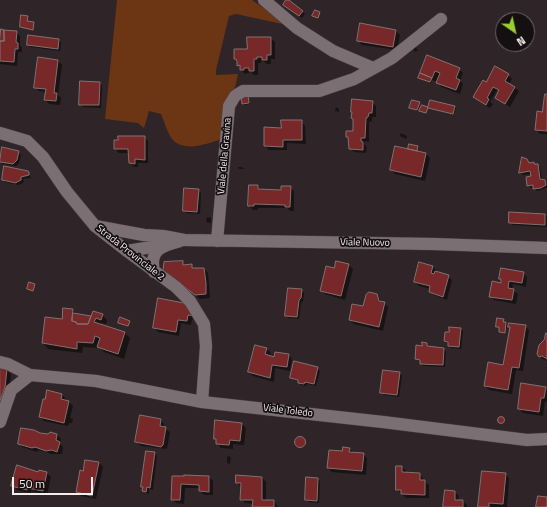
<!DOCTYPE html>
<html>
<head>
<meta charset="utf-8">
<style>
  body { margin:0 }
  #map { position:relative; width:547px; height:507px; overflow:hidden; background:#2f2427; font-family:"Titillium Web",sans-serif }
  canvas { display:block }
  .north { position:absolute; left:495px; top:12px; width:40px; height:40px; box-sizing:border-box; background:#140f10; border:1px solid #6e6869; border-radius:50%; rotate:146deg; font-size:11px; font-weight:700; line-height:16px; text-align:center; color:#f5edef }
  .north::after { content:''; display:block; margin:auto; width:14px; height:18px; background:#9bcb33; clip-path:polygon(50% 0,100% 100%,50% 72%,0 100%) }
  .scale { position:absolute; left:12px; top:477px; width:81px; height:18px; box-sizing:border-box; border:2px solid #f5edef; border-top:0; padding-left:5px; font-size:12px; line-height:14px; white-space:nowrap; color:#f5edef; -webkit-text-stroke:3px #140f10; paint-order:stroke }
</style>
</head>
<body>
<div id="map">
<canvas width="547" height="507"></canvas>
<div class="north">N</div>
<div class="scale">50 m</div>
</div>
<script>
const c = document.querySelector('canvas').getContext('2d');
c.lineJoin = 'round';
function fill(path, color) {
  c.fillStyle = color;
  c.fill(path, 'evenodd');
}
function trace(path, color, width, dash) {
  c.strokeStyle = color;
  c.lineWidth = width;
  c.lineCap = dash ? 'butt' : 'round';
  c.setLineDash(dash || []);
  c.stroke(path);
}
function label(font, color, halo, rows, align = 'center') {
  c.font = font + ' "Titillium Web",sans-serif';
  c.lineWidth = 3.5;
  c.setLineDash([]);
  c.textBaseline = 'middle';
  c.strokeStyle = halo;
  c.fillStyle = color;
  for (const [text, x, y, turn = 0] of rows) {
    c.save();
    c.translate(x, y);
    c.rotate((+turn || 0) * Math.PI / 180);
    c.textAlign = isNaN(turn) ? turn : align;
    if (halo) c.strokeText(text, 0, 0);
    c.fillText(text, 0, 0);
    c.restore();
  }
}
fill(new Path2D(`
  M117,0h135l35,25 -51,-11 -7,2 -13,54v5l22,-1 -14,64c-14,5 -39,15 -51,2 -5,-5 -9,-19 -12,-26l-12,-3 -5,17 -6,-5 -33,-4z`), '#6c3615');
fill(new Path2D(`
  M287,7l16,5 2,2 -3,4z
  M396,31l4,4 -3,15 -35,-5 -4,-5z
  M16,32l4,4v9l2,3v4h-4l-1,14 -17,-2v-27z
  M271,38l4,4v17h-4v5h-4l-4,-3h-2v2h-3v12h-4l-3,-3 -6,2 -4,-4 -3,-8 -3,-4z
  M59,40l2,3 -1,8 -30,-4 -2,-2z
  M415,47l3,3 -3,2 -2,-3z
  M427,57l32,12 4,4 -3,8 3,3 -3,10 -19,-7 -3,-5 -6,-2 -1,3 -11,-5z
  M58,61l4,4 -4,30 3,3 -1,7 -11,-1 -4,-5 1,-7 -7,-1 -4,-4z
  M508,75l4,4 -3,5 10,7 -9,16 -14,-9 4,-7 -3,-1 -7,12 3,2 -3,4 -11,-7 -4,-4 11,-14z
  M99,83l3,2 -1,23 -18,-1 -3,-3z
  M547,95v39h-7l-4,-5 7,-16z
  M248,96l2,8 -6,1 -1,-1z
  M353,100l19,2 4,4v11h-4v4l-3,1v20l-4,-1 -1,3 3,3 -1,6 -12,-1 -4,-4 -1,-9 -2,-3 7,-4 -2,-20z
  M431,101l24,6 1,1 -2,6 -24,-5 -1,-1z
  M419,103l1,1 -2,7 -8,-3z
  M336,107l3,2v3l-4,-1z
  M301,121l4,5 1,18 -19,-1v7h-18l-4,-4z
  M401,133l6,3 -1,3 -6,-3z
  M144,137l4,4v22h-10v4h-4l-4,-4 -1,-10h-10l-4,-4z
  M418,147l1,1 -2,4 9,2 4,4 -5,23 -30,-7 -4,-4 17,-20z
  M2,148l16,4 3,3 -2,8 -3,3 -14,-2 -2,-2z
  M527,160l3,4 8,1 2,2 2,13 5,3v5l-10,3 -3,-4 -3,1 -3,-3 4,-8 -1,-3 -8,1 -3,-3z
  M238,167h4l2,2h-5z
  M28,172l3,6 -8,1 1,3 -5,3 -14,-3 -2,-2z
  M250,186h8l5,5h19l8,-4 4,4v20h-4l-3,-3h-29v2h-5l-4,-4z
  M198,190l3,3 -1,21 -14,-1 -2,-3z
  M545,215l2,2v10l-35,-2 -2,-2z
  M207,217l4,1v5l-5,-1z
  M182,262l4,4h5l4,3h9l4,4 2,25 -10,1 -31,-25z
  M420,263l13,4 4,4 -1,2 12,3 4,4 -5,20 -13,-5 -4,-4 1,-2 -12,-3 -4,-4z
  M349,265l4,4 -8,31 -20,-6 -4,-4 13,-21z
  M523,273l4,4 -1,10 -13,-3 -1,6 6,4 -2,10 -22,-4 -4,-4 11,-12 1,-3 -2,-2z
  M301,290l3,3 -1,8 -2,2 -2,16 -11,-1 -2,-3z
  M376,295l4,4 1,3 3,1 4,4 -5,24 -29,-7 -4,-4 14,-12z
  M184,304l13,16 -5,-1 -1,6 -10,-2 -2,13 -21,-4 -4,-4z
  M73,310l4,5 15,2 10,-2 5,5 -1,4 -5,-1v2l24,8 5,5 -6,21 -20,-7 -4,-4 -17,-1 -1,6 -34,-4 -5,-6z
  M503,320l1,3 3,1 -1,9h-5l-1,-5 -3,-1z
  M525,326l4,4 -6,41 -7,-1 -4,24 -23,-4 -4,-4 19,-20z
  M460,329l3,2 -2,18 -10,-1 -6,-7z
  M547,335v26l-4,-2 -5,-4z
  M427,344l2,4 14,1 3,2 -1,16 -22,-1 -2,-4 -2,-1 -3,-2 7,-12z
  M267,349l4,4 -1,4 5,1 13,-3 4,4 -2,12 -15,-3 -1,14 -21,-6 -4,-4z
  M317,368l3,3 -4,15 -9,-2 -1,2 -5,-1 -2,-4 -5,-1 -3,-2z
  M0,369l7,1 4,4 -2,18 -9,13z
  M400,373l2,3 -3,21 -15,-2 -3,-3z
  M545,388l2,1v13l-2,-1 -2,15 -20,-3 -4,-4z
  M62,395l4,4 -1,2 4,1 4,4 -3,12 3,1 -1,4h-3l-1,3 -24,-5 -4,-4z
  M501,417l4,4 -2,3 -3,-1 -2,-3z
  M160,420l4,4v4l6,4 -3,17 -26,-3 -4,-4z
  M242,424l4,4 -2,17 -11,-1v5l-12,-1 -4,-5v-2l-2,-3z
  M39,434l18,1 4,4 -1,5 3,3 -1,7h-11l-12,-4 -2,2 -15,-5 -4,-4z
  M295 443a5 5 0 1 1 10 0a5 5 0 1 1-10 0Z
  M349,449l5,4 9,1 4,4 -1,17 -34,-3 -4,-4 15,-16z
  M147,452l8,1 2,3 -4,34 -4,-1v5l-3,-1 -3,-2v-3l-1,-2z
  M227,456l4,1 -1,7 -3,-1z
  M99,463l4,4 -7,32 -15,-3 -4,-4 7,-20z
  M402,467l4,4v2l13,1 4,4v3l6,4v13h-23l-9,-8z
  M39,473h8l4,4 -4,18 -16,-4v2l-14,-3 -4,-4z
  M505,474l4,4 -2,29h-28z
  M185,477h24l4,4v14h-9l-4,-4v-3h-15l-1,16 -8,-1 -4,-4z
  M262,477l4,5v19h8l4,6h-25l1,-3 -9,-1 -4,-4v-12l-4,-4z
  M317,479l3,2 -1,22 -10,-1 -3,-2z
  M455,492l4,4 -1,5h5l4,4v2h-23z`), '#0007');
const building = new Path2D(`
  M286,0h3l14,11 -4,5 -16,-11z
  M315,10l5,2 -2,6 -6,-2z
  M21,15l7,1 -1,5 7,1 -1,8 -13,-3z
  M360,23l36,7 -3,17 -36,-6z
  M1,29l3,1v11h-4z
  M4,30l13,1 -1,11 2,1v6h-3l-1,13 -14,-1v-20h4z
  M28,35l31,4 -1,10 -31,-4z
  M247,37h24v18h-4v5h-5v-3h-5v2h-3v12h-5v-3h-5v2h-4v-5l-3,1v-5l-1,-1v-1h-2v-10h13z
  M427,55l33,13 -4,10 4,2 -4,10 -20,-7 4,-10 -5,-2 -3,7 -12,-5z
  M38,57l20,3 -4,33h3l-1,8 -12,-1 2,-11 -12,-1z
  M495,66l14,8 -4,7 10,6 -10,17 -10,-6 4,-8 -6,-3 -6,11 2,1 -3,6 -13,-8 10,-17 3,2z
  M420,73l12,5 -2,4 -12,-4z
  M80,81l20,1 -1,23h-20z
  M248,94l1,9 -7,1 -1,-9z
  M545,94h2v37l-12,-1 2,-19 5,1z
  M352,99l21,2 -1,12h-3l-1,4 -2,1 -1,20h-4v3l2,1v8l-14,-1 -1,-12h-2v-6h7v-12l-2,-1 1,-6h-1z
  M412,100l8,2 -3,8 -8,-2z
  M430,100l25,6 -2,8 -25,-6z
  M422,105l6,2 -2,6 -7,-2z
  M281,120h21v20h-19v7l-19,-1v-19l17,1z
  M118,136h27v24l-10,-1v5l-6,-1 -1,-14h-14v-9h4z
  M409,144l9,2 -1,5 -9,-2z
  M395,146l31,7 -5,24 -31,-7z
  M2,147l17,4 -2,9 -4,4 -13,-2z
  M522,157l5,2 2,4 5,-1v2h4l2,15 5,1 1,5 -5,3 -8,1v-4l-6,1 -1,-9 5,-1 -1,-5 -11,2z
  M4,166l24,5 1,1v3l-8,2v3l-4,2 -1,1 -14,-3z
  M249,185h9v4l23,1v-4h10l-1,21h-5v-2l-31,-1v2h-6z
  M184,188l15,1 -2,23 -14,-1z
  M509,212l36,2v11l-36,-2z
  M183,261v4l9,-1v4h12l2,15v11l-11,1 -32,-25 1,-8z
  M336,261l13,3 -8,32 -21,-5 6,-25 8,2z
  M419,262l14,4 -2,7 3,1 1,-3 14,4 -6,22 -14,-5 1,-6 -16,-4z
  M501,268l23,4 -2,11 -13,-2 -1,7 6,1 -2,11 -23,-3 3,-16 9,2v-4h-2z
  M29,282l6,2 -2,7 -6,-2z
  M288,288l14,1 -1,9 -2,2 -2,17 -12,-1z
  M369,292l8,2 2,7 6,1 -6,25 -30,-7 3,-16 11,2 3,-11z
  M158,298l26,5 10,13 -6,-1 -1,6 -9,-1 -2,12 -23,-4z
  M63,308l10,1 -1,12 4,1 1,2h11l5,-13 10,3 -2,6 -5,-2 -2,4 31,10 -7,22 -21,-7 3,-9 -5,-2 -2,7 -16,-1v7l-35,-6 3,-26 17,2z
  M73,313l18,3 -3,8h-11l-1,-2 -4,-1z
  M120,317l10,4 -2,5 -10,-3z
  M497,318l7,1 -1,3h3l-1,11 -6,-1v-5h-3z
  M509,323l17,2 -7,43 -7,-1 -4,23 -24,-4 4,-24 15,3 7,-38h-2z
  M449,327l12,1 -2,19 -11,-1v-4l-4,-1 1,-9h4z
  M546,333l1,1v25l-5,-3 -3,1 -2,-3 2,-9 5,-5z
  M422,342l5,1v3l17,2 -1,17 -23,-1v-4l-5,-1 1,-14 6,1z
  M255,345l12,3 -2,6 9,3 1,-5 14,2 -2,13 -15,-2 -2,13 -22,-6z
  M294,361l24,6 -4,17 -9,-2 -1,2 -6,-1v-3l-8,-2z
  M0,368l7,1 -2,18 -5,14z
  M383,370l17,2 -3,23 -17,-2z
  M521,383l25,4 -2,11h-3l-2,14 -21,-3z
  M47,390l15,4 -1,5 8,2 -5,22 -25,-6 4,-18h2z
  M140,415l21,4 -1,7 6,1 -3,18 -2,2 -26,-5z
  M497.5 420a3.5 3.5 0 1 1 7 0a3.5 3.5 0 1 1-7 0Z
  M215,420l27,3 -2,18 -10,-1 -1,5 -13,-1v-5h-2z
  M21,428l13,2 6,3 8,1 2,-2 7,2 -1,6 4,2 -3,10 -5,-2 -6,1 -11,-4 -3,1 -14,-4z
  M294.5 442a5.5 5.5 0 1 1 11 0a5.5 5.5 0 1 1-11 0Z
  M343,447l7,1 -1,4 15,1 -2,18 -35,-3 2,-18 13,1z
  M146,451l9,1 -5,36 -3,-1 -1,5 -4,-1 1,-4h-2z
  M85,460l14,2 -7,34 -16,-4 4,-22 3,1z
  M17,465l21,7 1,-2 8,2 -4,19 -16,-3v2l-16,-4z
  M396,466h6v6l18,1v7h5v15l-24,-1v-4h-5z
  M482,471l24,2 -3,31 -14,-1v4h-11z
  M184,475l25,1v16l-10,-1v-6l-18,-1 -1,16h-9l1,-24h12z
  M236,475l26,2v23h12v7h-22l1,-7h-13l1,-17h-5z
  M306,477l12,1 -1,23 -12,-1z
  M445,490l10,1v9h8v7h-20z
  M538,496l9,1v10h-11z`);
fill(building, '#782829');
trace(building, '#807271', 1);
const minor = new Path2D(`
  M264,0l33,28 36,23 40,17
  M0,133l27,8 16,16 24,35 28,34 32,25 49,36 14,14 14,23 2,22 -4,56
  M95,226l49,9 19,1 21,4 250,4 113,4
  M217,241l12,-135 6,-10 8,-5h76l35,-12 38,-21 49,-39
  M127,251l37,-6
  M154,272c-5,-23 8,-26 26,-31
  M0,362l8,2 22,11 66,6 106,21 181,20 144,18 20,-1
  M0,422l11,-32 19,-15`);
trace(minor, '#4c4346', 13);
trace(minor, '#7c6f73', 12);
label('10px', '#f5edef', '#140f10', [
  ["Viale della Gravina",225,156,-85],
  ["Viale Nuovo",365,243,1],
  ["Strada Provinciale 2",130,253,38],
  ["Viale Toledo",288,411,7]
]);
</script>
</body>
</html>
